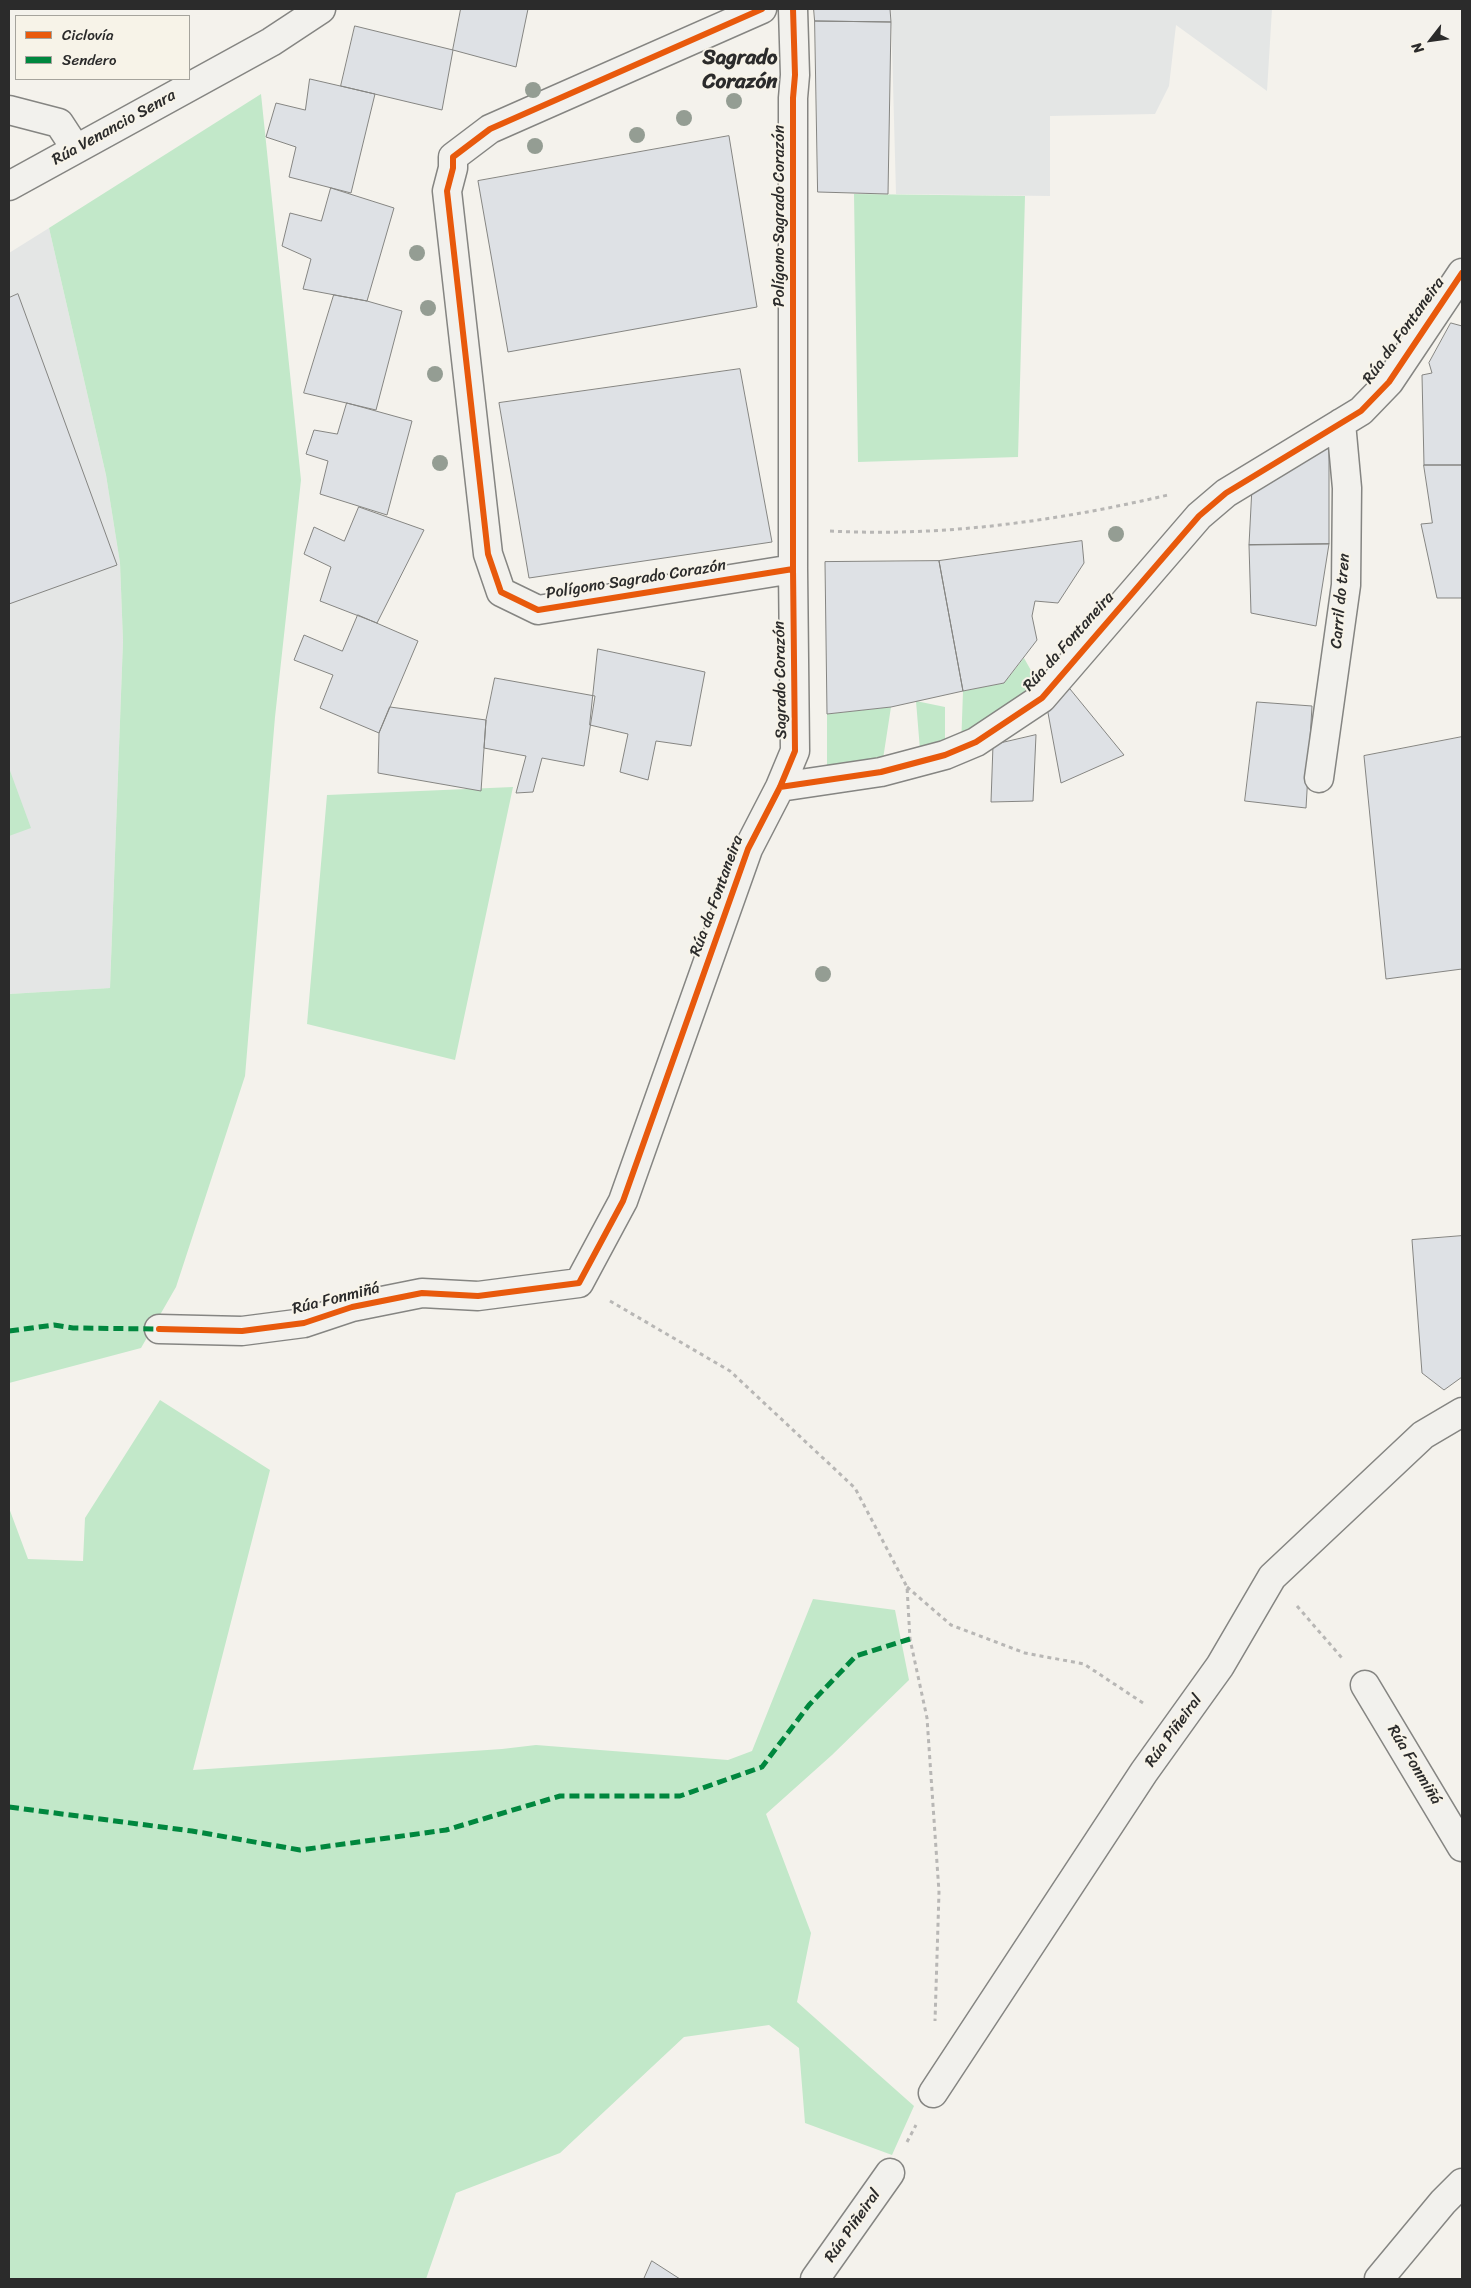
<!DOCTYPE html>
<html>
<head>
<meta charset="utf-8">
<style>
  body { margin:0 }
  #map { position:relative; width:1471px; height:2288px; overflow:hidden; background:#f4f2ec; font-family:Sriracha,sans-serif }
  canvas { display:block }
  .frame { position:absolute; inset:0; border:10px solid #2b2b2b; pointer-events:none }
  .legend { position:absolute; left:15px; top:15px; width:175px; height:65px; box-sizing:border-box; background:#f7f3e8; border:1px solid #a5a39c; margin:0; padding:6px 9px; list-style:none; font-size:15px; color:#2b2b2b }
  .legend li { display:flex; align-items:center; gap:10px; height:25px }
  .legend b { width:25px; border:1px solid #a5a39c }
  .north { position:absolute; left:1406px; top:15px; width:50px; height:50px; -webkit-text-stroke:4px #f7f3e8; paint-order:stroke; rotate:240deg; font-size:14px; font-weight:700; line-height:20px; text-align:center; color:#2b2b2b }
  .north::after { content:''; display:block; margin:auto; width:18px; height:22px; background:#2b2b2b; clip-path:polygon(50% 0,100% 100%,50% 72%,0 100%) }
</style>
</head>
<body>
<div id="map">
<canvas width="1471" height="2288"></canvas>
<div class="frame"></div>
<ul class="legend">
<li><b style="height:6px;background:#e8590c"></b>Ciclovía</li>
<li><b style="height:6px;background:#00873e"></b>Sendero</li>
</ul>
<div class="north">N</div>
</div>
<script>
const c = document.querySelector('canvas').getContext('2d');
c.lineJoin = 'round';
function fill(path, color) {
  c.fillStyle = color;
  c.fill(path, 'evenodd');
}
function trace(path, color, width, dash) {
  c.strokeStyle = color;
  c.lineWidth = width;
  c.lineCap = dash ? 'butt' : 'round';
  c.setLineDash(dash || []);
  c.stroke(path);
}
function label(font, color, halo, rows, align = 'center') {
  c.font = font + ' Sriracha,sans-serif';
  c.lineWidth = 4;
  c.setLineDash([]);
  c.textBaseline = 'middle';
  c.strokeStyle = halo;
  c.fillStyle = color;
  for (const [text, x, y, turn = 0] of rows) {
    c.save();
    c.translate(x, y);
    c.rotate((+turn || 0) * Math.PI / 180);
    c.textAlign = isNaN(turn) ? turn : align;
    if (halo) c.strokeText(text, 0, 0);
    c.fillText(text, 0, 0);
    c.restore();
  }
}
fill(new Path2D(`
  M891,9h381l-5,82 -91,-66 -7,61 -14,28 -105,2v80l-154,-2z
  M49,228l57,247 14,88 3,78 -13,347 -101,6v-741z`), '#e4e6e5');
fill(new Path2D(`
  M261,94l40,386 -26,237 -30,359 -69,211 -35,61 -132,35v-389l101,-6 13,-347 -3,-78 -14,-88 -57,-247z
  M854,194l171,2 -7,261 -160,5z
  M1024,658l14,25 -77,65 2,-57 41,-8z
  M916,701l29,6v48l-24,7z
  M891,707l-10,65 -54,7v-65z
  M9,768l22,60 -22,8z
  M513,787l-58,273 -148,-36 20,-229z
  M160,1400l110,70 -77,300 309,-21 34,-4 192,15 24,-9 61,-152 82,11 14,70 -77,75 -66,59 45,119 -14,69 117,104 -22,49 -87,-32 -6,-75 -30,-23 -85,12 -124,116 -104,40 -30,86h-417v-771l19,51 55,2 2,-43z`), '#c2e8c9');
const building = new Path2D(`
  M461,9h67l-12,58 -63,-17z
  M814,9h76l1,13 -76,-1z
  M815,21l76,1 -3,172 -70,-2z
  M355,26l98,24 -11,60 -101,-24z
  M310,79l65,15 -24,99 -62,-16 7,-30 -30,-10 10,-34 29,7z
  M729,136l28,171 -249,45 -30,-171z
  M331,188l63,20 -27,93 -64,-12 8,-30 -29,-13 8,-33 31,8z
  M18,294l99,271 -108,39v-306z
  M334,295l33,6 35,10 -26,99 -72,-17z
  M1451,323l11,3v139h-38l-2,-90 10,-2 -3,-10z
  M740,369l32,173 -243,36 -30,-175z
  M347,403l65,18 -25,94 -67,-21 8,-33 -22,-7 8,-24 23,4z
  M1329,447v97l-80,1 3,-58z
  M1424,465h38v133h-25l-16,-74 11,-1z
  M359,507l65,23 -47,93 -57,-22 11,-34 -27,-13 10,-27 30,14z
  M1082,541l2,22 -26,40 -23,-2 -3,15 5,24 -33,43 -41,8 -24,-130z
  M1329,544l-13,82 -65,-13 -2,-68z
  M939,561l24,130 -72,16 -64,7 -2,-152z
  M358,615l60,26 -39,92 -59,-25 13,-33 -39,-15 10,-25 38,16z
  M598,649l107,23 -14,74 -35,-5 -8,39 -28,-8 8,-38 -38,-9z
  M495,678l100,18 -11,70 -42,-8 -9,34 -17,1 10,-37 -42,-8 2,-28z
  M1070,689l54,66 -63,28 -15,-81z
  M1257,702l55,4 -6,102 -61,-7z
  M390,707l96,13 -5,71 -103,-18 1,-40z
  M1036,735l-3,66 -42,1 2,-57z
  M1462,737v232l-76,10 -22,-223z
  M1462,1236v141l-18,13 -22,-17 -10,-133z
  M652,2261l28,18h-36z`);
fill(building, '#dee1e5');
trace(building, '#858582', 1);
const minor = new Path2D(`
  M762,9l-272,120 -37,28v11l-6,23 41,363 13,38 37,18 255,-41
  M9,110l50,13 17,26
  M9,186l262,-144 50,-33
  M1319,778l27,-193 1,-97 -6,-65
  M780,787l101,-15 64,-17 31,-13 66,-44 157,-182 27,-23 135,-82 28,-29 73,-109
  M159,1329l83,2 62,-8 48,-16 70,-14 56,3 101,-13 44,-82 125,-352 32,-62 15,-36 -2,-182v-471l2,-23 -2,-66
  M1365,1685l97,162
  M933,2093l211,-321 76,-106 52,-89 151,-142 39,-23
  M815,2279l75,-106`);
const secondary = new Path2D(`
  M1379,2279l64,-77 19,-19`);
trace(minor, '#858582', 31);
trace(secondary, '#858582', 31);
trace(new Path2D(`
  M830,531c114,6 227,-10 338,-36
  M610,1301l120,70 125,117 52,99 3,52 17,79 12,174 -4,129
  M907,1587l44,38 74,28 59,11 62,41
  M1297,1606l45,52
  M907,2142l9,-17`), '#b8b7b5', 3, [4, 4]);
trace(minor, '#f2f1ed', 28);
trace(secondary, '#f2f1ed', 28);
trace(new Path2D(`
  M9,1331l45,-6 19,3 86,1
  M9,1807l183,24 108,19 146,-20 114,-34h120l82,-29 47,-62 47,-49 54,-17`), '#00873e', 5, [10, 5]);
trace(new Path2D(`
  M762,9l-272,120 -37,28v11l-6,23 41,363 13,38 37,18 255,-41
  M780,787l101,-15 64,-17 31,-13 66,-44 157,-182 27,-23 135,-82 28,-29 73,-109
  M159,1329l83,2 62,-8 48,-16 70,-14 56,3 101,-13 44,-82 125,-352 32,-62 15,-36 -2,-182v-471l2,-23 -2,-66`), '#e8590c', 6);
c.fillStyle = '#949d93';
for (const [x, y] of [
  [533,90],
  [734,101],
  [684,118],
  [637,135],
  [535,146],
  [417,253],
  [428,308],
  [435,374],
  [440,463],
  [1116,534],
  [823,974]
]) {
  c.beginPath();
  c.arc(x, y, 8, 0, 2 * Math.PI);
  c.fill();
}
label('16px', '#2b2b2b', '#f7f3e8', [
  ["Rúa Venancio Senra",114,128,-29],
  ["Polígono Sagrado Corazón",780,216,-90],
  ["Rúa da Fontaneira",1404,331,-54],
  ["Polígono Sagrado Corazón",636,580,-9],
  ["Carril do tren",1341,601,-85],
  ["Rúa da Fontaneira",1069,642,-48],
  ["Sagrado Corazón",781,680,-91],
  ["Rúa da Fontaneira",717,896,-70],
  ["Rúa Fonmiñá",336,1299,-14],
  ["Rúa Piñeiral",1174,1731,-54],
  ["Rúa Fonmiñá",1414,1765,59],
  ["Rúa Piñeiral",853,2226,-55]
]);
label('bold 21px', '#2b2b2b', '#f7f3e8', [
  ["Sagrado",740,59],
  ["Corazón",740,83]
]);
</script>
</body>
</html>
